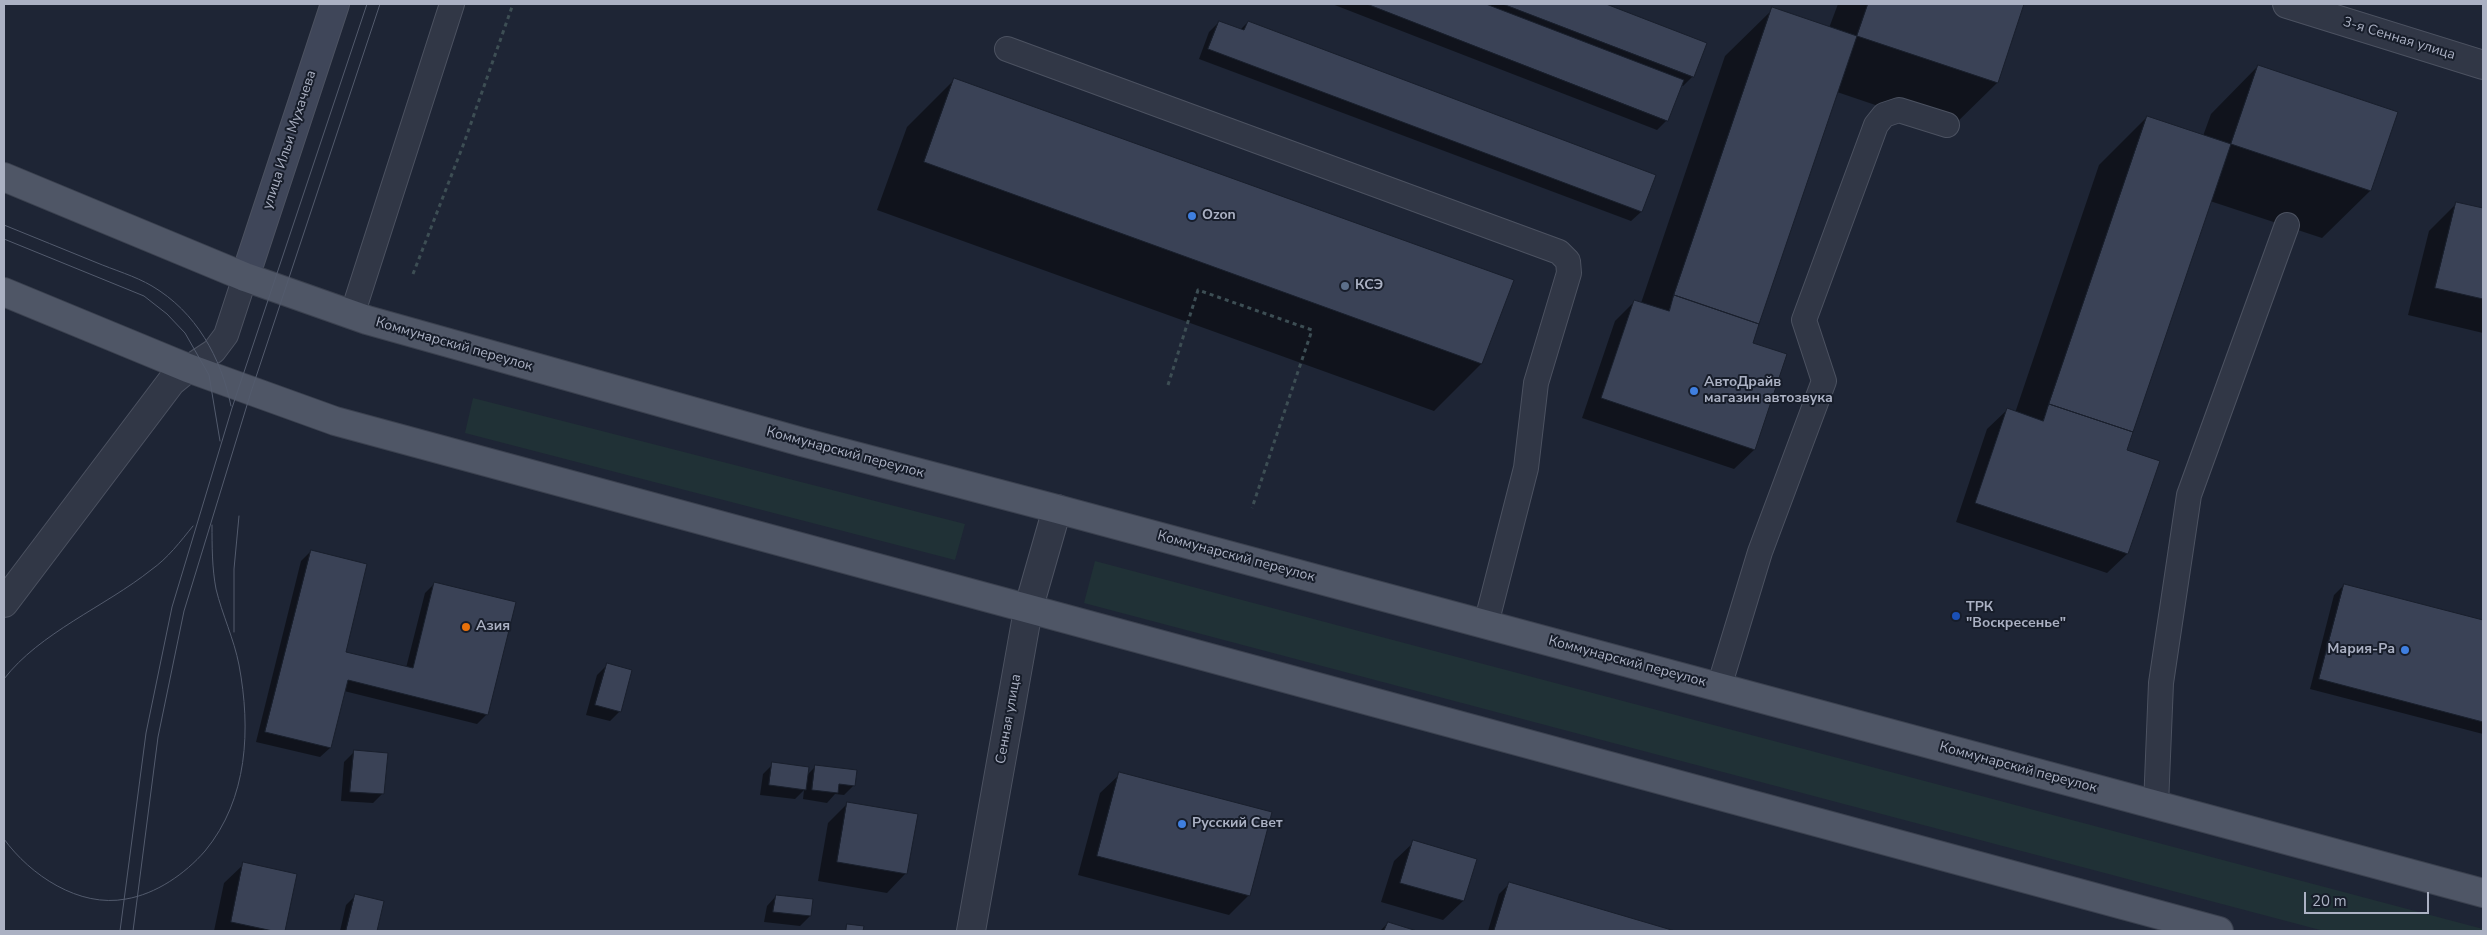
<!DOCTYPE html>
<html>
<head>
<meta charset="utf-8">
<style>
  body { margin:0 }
  #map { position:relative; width:2487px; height:935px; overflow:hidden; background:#1e2535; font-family:"Nunito Sans",sans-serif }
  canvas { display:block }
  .frame { position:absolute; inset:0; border:5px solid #abb1c3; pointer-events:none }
  .scale { position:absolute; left:2304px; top:892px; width:125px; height:22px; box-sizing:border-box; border:2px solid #abb1c3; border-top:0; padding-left:6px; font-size:15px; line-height:18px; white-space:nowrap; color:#abb1c3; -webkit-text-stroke:4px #171d2a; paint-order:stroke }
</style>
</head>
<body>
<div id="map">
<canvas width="2487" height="935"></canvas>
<div class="frame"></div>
<div class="scale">20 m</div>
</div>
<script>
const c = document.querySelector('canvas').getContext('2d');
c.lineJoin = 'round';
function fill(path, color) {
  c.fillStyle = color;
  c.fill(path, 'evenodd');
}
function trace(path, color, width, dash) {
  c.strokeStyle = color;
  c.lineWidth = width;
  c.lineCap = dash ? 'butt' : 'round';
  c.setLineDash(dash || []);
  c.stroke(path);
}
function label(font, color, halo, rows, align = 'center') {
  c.font = font + ' "Nunito Sans",sans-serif';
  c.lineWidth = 4;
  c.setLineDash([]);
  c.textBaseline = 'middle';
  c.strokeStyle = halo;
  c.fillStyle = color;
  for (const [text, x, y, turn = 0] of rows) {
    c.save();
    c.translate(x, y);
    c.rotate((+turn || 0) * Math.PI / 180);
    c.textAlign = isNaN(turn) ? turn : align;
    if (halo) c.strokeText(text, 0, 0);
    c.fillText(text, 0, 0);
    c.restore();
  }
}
fill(new Path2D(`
  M473,398l492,126 -10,36 -490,-127z
  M1095,561l1388,368v2h-159l-1240,-328z`), '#203136');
fill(new Path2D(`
  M1332,4h271l103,39 -13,33 -10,10 -2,-1 -14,35 -10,10z
  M1838,4h185l-26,79 -48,47 -112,-38 -86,252 35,11 -32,95 -20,19 -152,-51 33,-97 20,-20 6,2 84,-247 48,-47 56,19z
  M1219,22l21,8 8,-8 393,190 -10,9 -432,-162 10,-27z
  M2258,66l138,47 -26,78 -48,47 -112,-37 -84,250 1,103 -20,19 -151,-51 31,-93 20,-19 8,3 84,-248 48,-48 56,19 8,-22z
  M955,79l557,202 -31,83 -47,47 -557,-201 30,-83z
  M2457,203l26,6v124l-75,-18 21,-84z
  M311,551l33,102 62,15 19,-75 10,-10 52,131 -10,10 -133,-33 -14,57 -10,9 -64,-15 45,-181z
  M2344,585l139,37v112l-173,-45 24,-94z
  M607,665l13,46 -10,10 -24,-6 11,-40z
  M354,752l29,41 -10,10 -32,-2 3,-39z
  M773,764l33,12 10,-10 38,19 -10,10 -9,-1 -8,9 -24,-4 1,-9 -9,9 -35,-4 3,-21z
  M1120,774l129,121 -20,20 -151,-40 22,-82z
  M847,804l59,69 -19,20 -69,-12 10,-58z
  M1414,842l61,18 -12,41 -20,19 -62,-18 13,-41z
  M244,864l52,11 -13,56h-69l10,-48z
  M1509,884l162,47h-183l11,-37z
  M356,895l26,7 -7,29h-35l6,-26z
  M776,896l36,5 -2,15 -10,10 -36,-4 3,-16z
  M1388,923l25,8h-33z`), '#0007');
const building = new Path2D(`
  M1367,4h119l198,76 -16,41z
  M1503,4h103l101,39 -13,34z
  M1868,4h156l-26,79 -141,-47z
  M1772,7l85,29 -98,288 -85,-29z
  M1219,21l25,9 4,-9 408,154 -14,37 -434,-163z
  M2258,65l140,47 -27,79 -140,-47z
  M954,78l560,202 -32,84 -558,-202z
  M2147,116l84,28 -98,288 -84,-28z
  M2456,202l27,6v91l-48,-11z
  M1674,295l85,29 -6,19 34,11 -32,96 -154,-52 33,-98 35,11z
  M2049,404l84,28 -6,18 33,11 -32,93 -153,-51 32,-95 36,13z
  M311,550l56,14 -21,88 67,16 21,-86 82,20 -28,113 -140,-35 -17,68 -66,-16z
  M2344,584l139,36v102l-164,-43z
  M607,663l25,7 -11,42 -26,-7z
  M354,750l34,3 -4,41 -34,-2z
  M772,762l37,5 -3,23 -37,-5z
  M815,765l42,5 -2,16 -16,-2 -1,9 -26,-3z
  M1119,772l153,40 -22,84 -153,-40z
  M847,802l71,12 -11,60 -70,-12z
  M1413,840l64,19 -13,42 -64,-18z
  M243,862l54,12 -12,57h-12l-42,-9z
  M1509,882l166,49h-181z
  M355,894l29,7 -7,30h-31z
  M776,895l37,4 -2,17 -38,-4z
  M1388,922l29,9h-33z
  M847,924l17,2 -1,5h-17z`);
fill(building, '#3a4256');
trace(building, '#191f2c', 1);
const service = new Path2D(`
  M1007,49l552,203 9,9 1,12 -33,110 -10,85 -40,156
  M352,315l100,-311
  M188,368l26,-17 12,-16 19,-58
  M1719,687l41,-135 64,-171 -20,-61 72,-195 8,-10 15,-5 48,15
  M2156,805l5,-122 28,-188 98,-270`);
const minor = new Path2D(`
  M2287,4l196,61`);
const tertiary = new Path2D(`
  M4,603l167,-221 17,-14
  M971,931l57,-321 29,-101`);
const secondary = new Path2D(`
  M245,277l90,-273`);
const primary = new Path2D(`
  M4,177l241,100 122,43 435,122 255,67 1426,384
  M4,292l184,76 147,53 1884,510`);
trace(service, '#4c5261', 26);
trace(minor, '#4c5261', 30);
trace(tertiary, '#4c5261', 30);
trace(secondary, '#4c5261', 30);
trace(primary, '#3b414f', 30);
trace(new Path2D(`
  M413,274l51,-131 49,-139
  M1168,385l30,-95 114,40 -60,178`), '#3d4e54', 3, [4, 4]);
trace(service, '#313746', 24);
trace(minor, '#313746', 28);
trace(tertiary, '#313746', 28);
trace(secondary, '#3f4659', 28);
trace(primary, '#4f5666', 28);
trace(new Path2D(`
  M4,225c30,12 61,25 91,37 19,8 40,14 57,24 44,26 69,71 79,120
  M4,239l140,57 23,18 18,19 24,42 11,66
  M234,632v-63l5,-53
  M4,679c35,-46 102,-73 147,-109 17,-12 29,-28 42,-44
  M4,839c26,36 75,69 122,60 30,-5 59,-25 79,-48 43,-52 46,-122 34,-186 -5,-26 -17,-51 -23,-76 -4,-21 -4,-43 -4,-64
  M120,931l26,-198 26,-126 60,-199 135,-404
  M133,931l25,-194 26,-126 67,-219 129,-388`), '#535b6d', 1);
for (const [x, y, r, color] of [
  [1192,216,5,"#3f7fe0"],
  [1345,286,5,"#5c6f8a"],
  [1694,391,5,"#3f7fe0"],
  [1956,616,5,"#1a4fb4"],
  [466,627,5,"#e8710a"],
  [2405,650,5,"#3f7fe0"],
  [1182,824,5,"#3f7fe0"]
]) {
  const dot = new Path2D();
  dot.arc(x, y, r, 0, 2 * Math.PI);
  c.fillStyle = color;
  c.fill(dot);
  trace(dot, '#171d2a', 2);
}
label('14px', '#abb1c3', '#171d2a', [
  ["3-я Сенная улица",2399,39,17],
  ["улица Ильи Мухачева",290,140,-72],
  ["Коммунарский переулок",454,345,16],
  ["Коммунарский переулок",845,453,15],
  ["Коммунарский переулок",1236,557,15],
  ["Коммунарский переулок",1627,662,15],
  ["Сенная улица",1009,719,-80],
  ["Коммунарский переулок",2018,768,15]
]);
label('bold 14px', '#abb1c3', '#171d2a', [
  ["Ozon",1202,216],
  ["КСЭ",1355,286],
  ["АвтоДрайв",1704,383],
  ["магазин автозвука",1704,399],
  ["ТРК",1966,608],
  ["\"Воскресенье\"",1966,624],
  ["Азия",476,627],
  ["Мария-Ра",2395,650,"right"],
  ["Русский Свет",1192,824]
], 'left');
</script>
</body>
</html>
